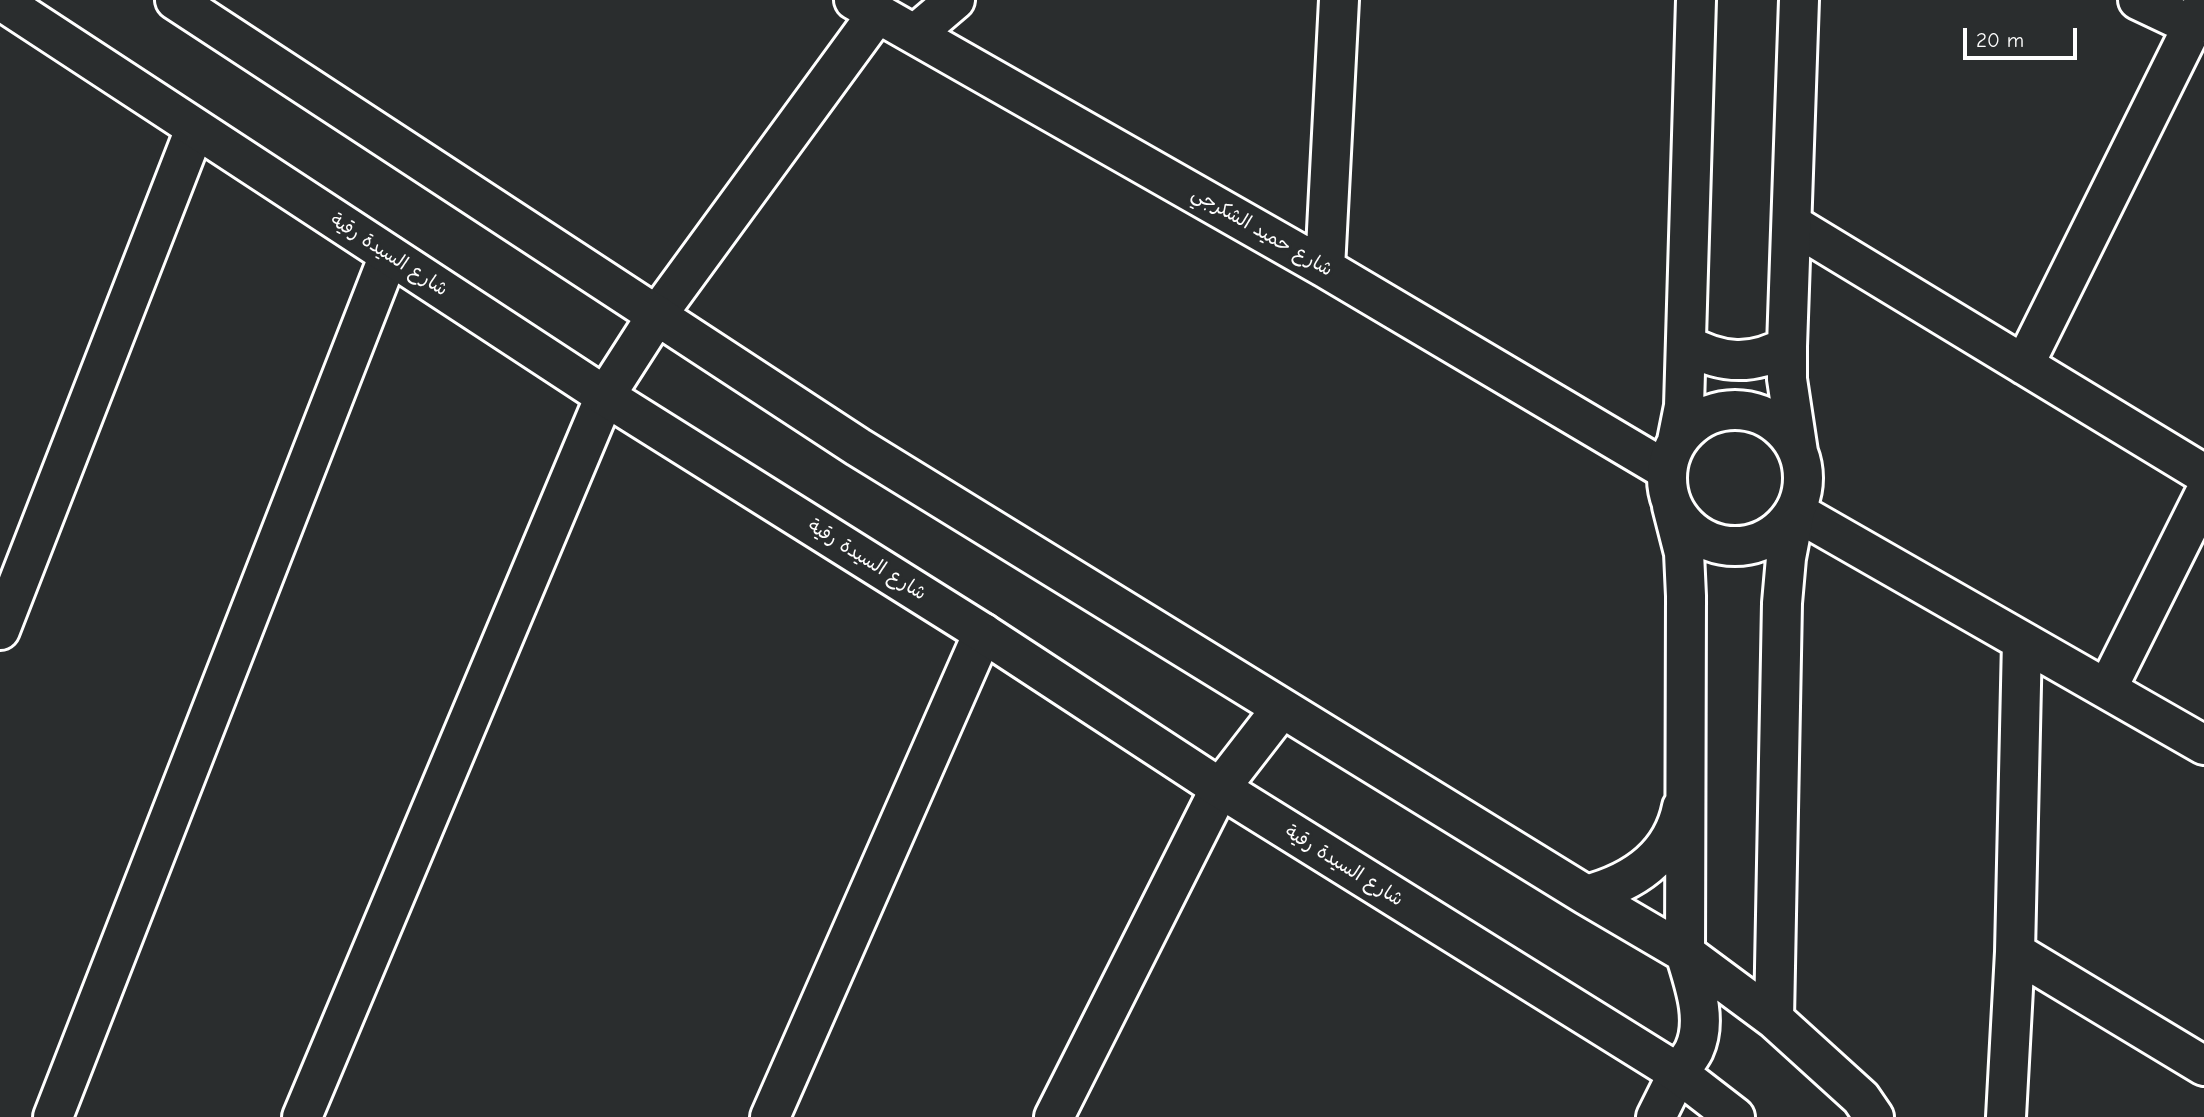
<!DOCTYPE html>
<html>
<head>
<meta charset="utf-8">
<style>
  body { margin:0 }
  #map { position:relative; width:2204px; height:1117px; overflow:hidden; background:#2a2d2e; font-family:"Comic Neue",sans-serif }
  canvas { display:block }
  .scale { position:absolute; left:1963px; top:28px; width:114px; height:32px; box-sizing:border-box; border:4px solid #fff; border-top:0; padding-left:9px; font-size:21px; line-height:24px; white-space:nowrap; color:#fff; -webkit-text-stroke:5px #2a2d2e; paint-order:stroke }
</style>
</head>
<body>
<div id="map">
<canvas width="2204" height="1117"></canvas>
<div class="scale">20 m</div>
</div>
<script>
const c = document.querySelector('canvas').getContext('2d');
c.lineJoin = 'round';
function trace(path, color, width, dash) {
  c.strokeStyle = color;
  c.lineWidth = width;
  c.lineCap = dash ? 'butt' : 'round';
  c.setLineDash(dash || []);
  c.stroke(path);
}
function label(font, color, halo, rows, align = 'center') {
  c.font = font + ' "Comic Neue","Playpen Sans Arabic",sans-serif';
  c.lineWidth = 6;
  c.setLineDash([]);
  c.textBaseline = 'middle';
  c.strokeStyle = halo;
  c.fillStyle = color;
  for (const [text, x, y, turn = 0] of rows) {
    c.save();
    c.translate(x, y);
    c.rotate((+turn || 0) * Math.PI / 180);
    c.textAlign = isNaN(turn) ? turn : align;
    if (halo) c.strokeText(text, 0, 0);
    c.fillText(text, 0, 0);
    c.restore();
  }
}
const street = new Path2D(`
  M854,0l471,268 341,202
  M2138,0l55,26
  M915,34l40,-34
  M1792,224l412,250
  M1325,268l14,-268
  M657,315l220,-301
  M2024,365l180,-362
  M1795,511l409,234
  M0,630l195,-501
  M2107,689l97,-194
  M2015,952l189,114
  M53,1117l336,-862
  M302,1117l303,-721
  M770,1117l213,-484
  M1054,1117l166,-329
  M1656,1117l22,-44
  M2006,1117l9,-165 7,-311`);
const secondary = new Path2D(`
  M0,0l605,396 378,237 237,155 458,285 57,44
  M175,0l683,447 728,448 99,58 89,66 87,79 13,19
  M1686,344c34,20 67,22 101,2
  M605,396l52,-81
  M1667 478a68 68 0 1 1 136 0a68 68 0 1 1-136 0Z
  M1677,441l7,-35 12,-406
  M1798,452l-11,-73v-33l12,-346
  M1672,506l12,47 2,43 -1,357c9,30 23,67 9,97 -4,8 -11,16 -16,23
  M1220,788l62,-80
  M1586,895c46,-12 86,-37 96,-88
  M1774,1019l8,-416 4,-45 9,-47`);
trace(street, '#fff', 44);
trace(secondary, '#fff', 44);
trace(street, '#2a2d2e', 38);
trace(secondary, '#2a2d2e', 38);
label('19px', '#fff', '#2a2d2e', [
  ["شارع حميد الشكرجي",1262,232,30],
  ["شارع السيدة رقية",389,255,33],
  ["شارع السيدة رقية",867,560,32],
  ["شارع السيدة رقية",1344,866,32]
]);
</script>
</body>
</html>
